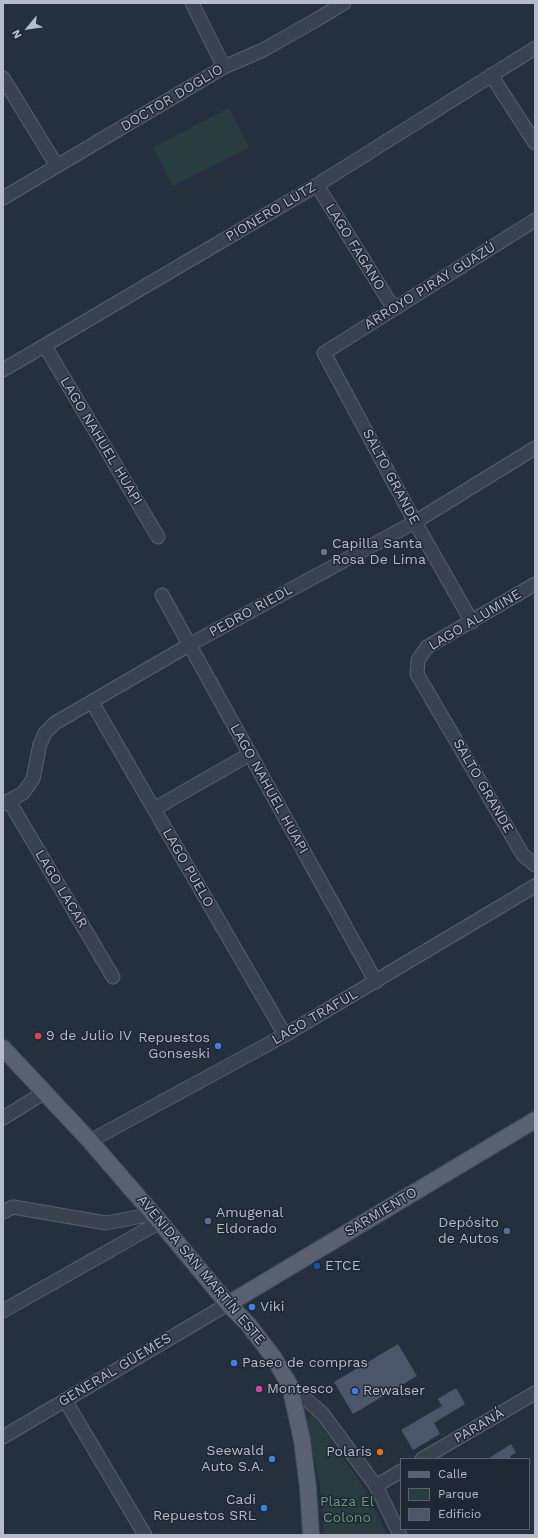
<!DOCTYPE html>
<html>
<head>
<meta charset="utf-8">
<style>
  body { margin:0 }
  #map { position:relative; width:538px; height:1538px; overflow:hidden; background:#25303f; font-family:"Work Sans",sans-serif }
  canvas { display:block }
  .frame { position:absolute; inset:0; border:4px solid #b5bdca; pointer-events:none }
  .legend { position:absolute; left:400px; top:1458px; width:130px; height:72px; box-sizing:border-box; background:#1e2734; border:1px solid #5a6370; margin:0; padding:5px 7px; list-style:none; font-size:12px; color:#b5bdca }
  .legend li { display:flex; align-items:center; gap:8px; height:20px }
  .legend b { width:20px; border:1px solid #5a6370 }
  .north { position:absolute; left:8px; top:8px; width:40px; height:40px; -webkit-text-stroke:3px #1e2734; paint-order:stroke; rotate:241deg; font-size:11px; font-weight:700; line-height:16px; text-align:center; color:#b5bdca }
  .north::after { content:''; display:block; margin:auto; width:14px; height:18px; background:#b5bdca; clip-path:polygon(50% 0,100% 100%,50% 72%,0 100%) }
</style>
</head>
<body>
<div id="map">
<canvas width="538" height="1538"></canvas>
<div class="frame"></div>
<ul class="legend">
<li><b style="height:5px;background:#57616f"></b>Calle</li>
<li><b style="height:11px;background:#273d40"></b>Parque</li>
<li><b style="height:11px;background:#4b5768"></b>Edificio</li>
</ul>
<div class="north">N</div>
</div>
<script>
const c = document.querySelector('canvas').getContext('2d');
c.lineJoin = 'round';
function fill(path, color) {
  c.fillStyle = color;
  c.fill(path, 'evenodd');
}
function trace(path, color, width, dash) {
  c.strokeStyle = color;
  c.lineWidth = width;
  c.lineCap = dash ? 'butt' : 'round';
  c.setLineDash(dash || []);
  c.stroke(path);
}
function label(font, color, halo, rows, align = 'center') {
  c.font = font + ' "Work Sans",sans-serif';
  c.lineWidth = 3;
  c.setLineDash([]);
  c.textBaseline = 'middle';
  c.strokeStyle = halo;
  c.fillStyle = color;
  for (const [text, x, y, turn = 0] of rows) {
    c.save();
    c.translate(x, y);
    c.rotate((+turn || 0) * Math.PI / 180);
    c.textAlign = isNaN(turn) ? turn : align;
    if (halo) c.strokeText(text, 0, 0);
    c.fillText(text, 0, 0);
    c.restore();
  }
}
fill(new Path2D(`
  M229,108l20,40 -77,38 -19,-39z
  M313,1414l53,77 21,44h-63l-4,-51 -14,-64z`), '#273d40');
fill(new Path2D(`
  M398,1344l19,32 -64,38 -19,-32z
  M456,1388l9,16 -31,19 6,11 -27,16 -12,-20 41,-24 -4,-7z
  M511,1444l5,9 -6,3 1,3h-23z`), '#4b5768');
const minor = new Path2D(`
  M192,3l32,64
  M491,75l44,68
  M3,78l54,88
  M317,185l77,124
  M3,198l221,-131 39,-17 53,-30 28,-17
  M45,346l113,191
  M3,370l314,-185 218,-137
  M535,584l-108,63 -9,13 -1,14 106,181 12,10
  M162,595l214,387
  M472,622l-57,-100 -91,-169 211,-133
  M92,702l193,333
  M9,801l104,176
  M3,804l20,-11 10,-14 7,-35 5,-11 10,-10 134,-78 226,-123 120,-74
  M154,809l96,-55
  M3,1118l42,-26
  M90,1141l195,-106 250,-149
  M3,1212l10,-5 93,16 47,-9
  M3,1311l157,-89
  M290,1386l32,27 54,73 24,49
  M65,1400l80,135
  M3,1437l225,-133
  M422,1459l113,-66
  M376,1486l25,-15`);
const major = new Path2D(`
  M3,1048l87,93 70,81 68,82 20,20 26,34 16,28 12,54 6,48 3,47
  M228,1304l307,-184`);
trace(minor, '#57606d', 15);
trace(major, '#424b58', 18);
trace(minor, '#39424f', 13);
trace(major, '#57616f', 16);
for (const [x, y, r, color] of [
  [324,552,4,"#6b7280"],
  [38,1036,4,"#e0444e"],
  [218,1046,4,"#3f7fe0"],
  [208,1221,4,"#5c6f8a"],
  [507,1231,4,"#5c6f8a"],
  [317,1266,4,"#1a4fb4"],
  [252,1307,4,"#3f7fe0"],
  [234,1363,4,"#3f7fe0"],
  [259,1389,4,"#d1479c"],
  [355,1391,4,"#3f7fe0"],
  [380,1452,4,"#e8710a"],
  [272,1459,4,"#3f7fe0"],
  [264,1508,4,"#3f7fe0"]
]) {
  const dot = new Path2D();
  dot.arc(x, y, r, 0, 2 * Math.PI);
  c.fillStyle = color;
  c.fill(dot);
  trace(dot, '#1e2734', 1.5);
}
label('14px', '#b5bdca', '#1e2734', [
  ["DOCTOR DOGLIO",172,98,-31],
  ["PIONERO LUTZ",271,212,-31],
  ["LAGO FAGANO",355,247,58],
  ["ARROYO PIRAY GUAZÚ",430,286,-32],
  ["LAGO NAHUEL HUAPI",101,441,59],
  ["SALTO GRANDE",391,477,62],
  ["PEDRO RIEDL",251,611,-29],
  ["LAGO ALUMINE",475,620,-31],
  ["SALTO GRANDE",483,786,60],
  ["LAGO NAHUEL HUAPI",269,789,61],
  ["LAGO PUELO",188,868,60],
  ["LAGO LACAR",61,889,59],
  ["LAGO TRAFUL",315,1017,-30],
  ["SARMIENTO",381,1212,-31],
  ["AVENIDA SAN MARTÍN ESTE",201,1270,50],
  ["GENERAL GÜEMES",115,1370,-31],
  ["PARANÁ",479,1426,-30]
]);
label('14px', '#b5bdca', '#1e2734', [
  ["Capilla Santa",332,544],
  ["Rosa De Lima",332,560],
  ["9 de Julio IV",46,1036],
  ["Repuestos",210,1038,"right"],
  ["Gonseski",210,1054,"right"],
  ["Amugenal",216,1213],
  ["Eldorado",216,1229],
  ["Depósito",499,1223,"right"],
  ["de Autos",499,1239,"right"],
  ["ETCE",325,1266],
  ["Viki",260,1307],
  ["Paseo de compras",242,1363],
  ["Montesco",267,1389],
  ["Rewalser",363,1391],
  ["Seewald",264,1451,"right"],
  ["Auto S.A.",264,1467,"right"],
  ["Polaris",372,1452,"right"],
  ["Cadi",256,1500,"right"],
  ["Repuestos SRL",256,1516,"right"]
], 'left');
label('14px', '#6c9b77', '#1e2734', [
  ["Plaza El",347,1502],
  ["Colono",347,1518]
]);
</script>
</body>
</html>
